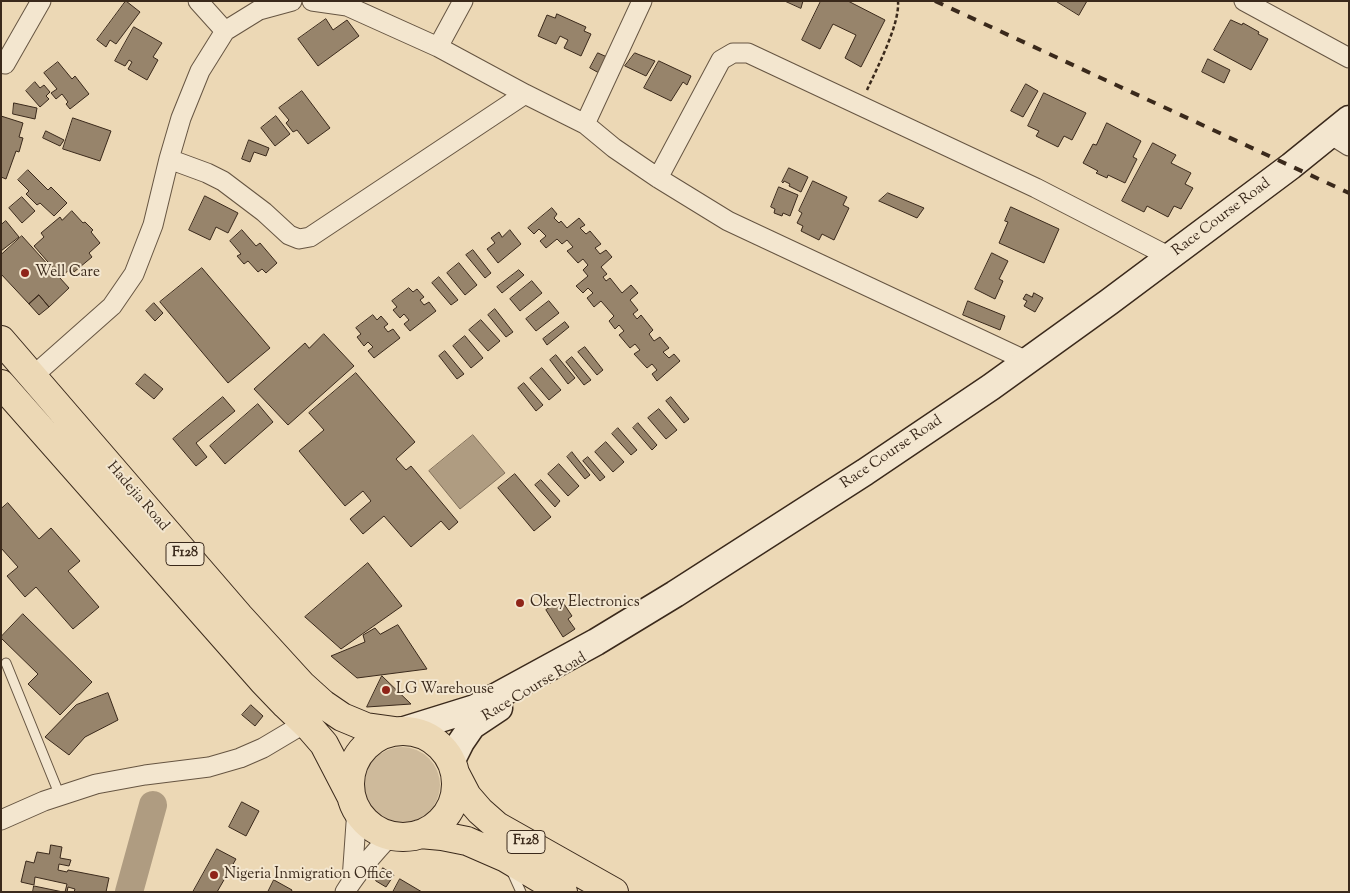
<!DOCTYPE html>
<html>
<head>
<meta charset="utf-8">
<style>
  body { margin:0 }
  #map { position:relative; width:1350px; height:893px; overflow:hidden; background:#ecd8b5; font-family:"Sorts Mill Goudy",serif }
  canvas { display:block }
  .frame { position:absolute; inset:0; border:2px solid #3a291b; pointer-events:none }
</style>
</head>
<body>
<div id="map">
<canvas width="1350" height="893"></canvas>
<div class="frame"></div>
</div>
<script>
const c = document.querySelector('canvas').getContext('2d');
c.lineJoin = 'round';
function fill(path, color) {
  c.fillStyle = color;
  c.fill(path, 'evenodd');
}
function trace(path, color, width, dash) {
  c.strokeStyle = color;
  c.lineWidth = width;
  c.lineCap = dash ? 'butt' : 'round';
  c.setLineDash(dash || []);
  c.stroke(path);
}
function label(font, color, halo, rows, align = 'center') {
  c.font = font + ' "Sorts Mill Goudy",serif';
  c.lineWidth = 4;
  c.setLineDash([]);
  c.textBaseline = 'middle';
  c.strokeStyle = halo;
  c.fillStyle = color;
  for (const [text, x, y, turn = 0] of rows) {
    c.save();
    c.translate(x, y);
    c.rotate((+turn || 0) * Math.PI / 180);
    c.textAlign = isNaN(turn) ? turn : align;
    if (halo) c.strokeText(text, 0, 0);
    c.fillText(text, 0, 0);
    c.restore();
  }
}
fill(new Path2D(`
  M364 785a38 38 0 1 1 76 0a38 38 0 1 1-76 0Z`), '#ceba9b');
const water = new Path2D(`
  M473,435l32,38 -45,36 -31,-38z`);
fill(water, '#af9c81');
trace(water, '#806e58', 1);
trace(new Path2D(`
  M129,892l24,-87`), '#af9c81', 28);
const building = new Path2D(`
  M126,1l14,11 -24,32 -6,-4 -4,7 -9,-7z
  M785,1h18l-2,7z
  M821,1h27l37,19 -24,47 -16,-9 11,-23 -23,-11 -13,25 -18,-9z
  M1056,1h31l-8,14z
  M557,14l29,13 -2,4 7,3 -10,22 -17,-8 4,-8 -8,-4 -4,8 -18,-8 9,-21 8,3z
  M326,19l7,11 14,-10 12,16 -41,30 -20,-27z
  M1231,20l11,5 1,-2 16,9 -1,2 10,5 -17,31 -37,-20z
  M134,27l28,16 -9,14 5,3 -11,20 -19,-11 4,-7 -3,-2 -4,6 -10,-5z
  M598,53l9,4 -8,16 -9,-5z
  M635,53l20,8 -9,15 -21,-10z
  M1208,59l22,11 -6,13 -22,-11z
  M659,61l32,15 -4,9 -4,-3 -12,19 -27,-13z
  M58,62l14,17 3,-3 14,18 -19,15 -4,-5 2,-2 -6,-8 -6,5 -5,-6 6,-4 -13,-16z
  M35,82l5,6 4,-3 6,7 -4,4 3,3 -9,8 -14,-16z
  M1026,84l12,7 -15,26 -12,-6z
  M302,91l28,37 -22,16 -11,-14 -4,2 -7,-9 3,-3 -10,-12z
  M1044,93l42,20 -14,27 -8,-4 -6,11 -22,-11 3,-5 -11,-5z
  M14,103l23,5 -2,11 -22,-5z
  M1,116l22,7 -4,14 4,1 -4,14 -3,-1 -10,28 -5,-2z
  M276,116l14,18 -15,12 -14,-18z
  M73,118l38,13 -11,30 -37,-12z
  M1107,123l34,18 -8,16 4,2 -12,24 -17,-8 -1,3 -11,-5 2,-2 -15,-8 10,-19 3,1z
  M46,131l18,9 -4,6 -17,-8z
  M249,140l20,8 -3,8 -12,-4 -4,10 -8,-3z
  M1153,143l23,12 -5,8 20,10 -6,11 8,4 -12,21 -7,-3 -6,11 -21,-11 -3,6 -22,-11z
  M789,168l19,9 -7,15 -12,-6 1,-2 -6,-3 -1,2 -1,-1z
  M28,170l20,20 3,-3 16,16 -13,13 -14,-13 -3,2 -11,-11 3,-3 -11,-11z
  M813,181l34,16 -4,8 6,3 -15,32 -12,-6 -3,6 -18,-9 2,-5 -6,-3 5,-10 -3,-2z
  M779,187l19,8 -8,21 -7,-3 -1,3 -8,-3 1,-4 -4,-2z
  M888,193l36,15 -7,10 -38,-17z
  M205,196l33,17 -10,20 -12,-6 -6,13 -21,-10z
  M22,197l13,14 -13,12 -13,-15z
  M1011,207l48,22 -15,34 -45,-20 9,-21 -3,-1z
  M552,208l5,6 -3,4 5,5 2,-2 6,7 12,-10 6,7 -5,3 6,6 4,-3 11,13 -6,4 5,6 6,-4 6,7 -11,10 6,7 -4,3 3,4 4,-3 12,15 9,-8 7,8 -8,7 8,10 -5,4 4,5 4,-4 12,15 -4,4 5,7 6,-4 9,11 -6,4 6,6 5,-4 6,7 -23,20 -5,-7 5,-4 -5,-6 -5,4 -13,-14 6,-4 -5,-6 -5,4 -11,-13 5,-4 -5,-6 -4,4 -6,-8 5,-5 -13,-15 -7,6 -7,-9 6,-5 -5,-5 -5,5 -7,-7 12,-10 -5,-6 5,-5 -5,-6 -5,4 -11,-12 6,-4 -6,-7 -5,4 -5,-5 -11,9 -6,-7 6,-5 -7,-7 -5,5 -6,-6z
  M72,211l11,12 2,-1 8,8 -2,2 9,11 -11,10 3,4 -18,15 -3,-4 -10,9 -27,-31 10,-9 -3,-4 19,-16 2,3z
  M6,221l13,16 -18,14v-26z
  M242,230l14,16 4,-3 17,20 -11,10 -4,-4 -4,3 -10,-11 -4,3 -7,-8 4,-2 -11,-13z
  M510,230l11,14 -23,19 -11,-14 8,-6 -4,-5 8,-6 3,5z
  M22,236l47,52 -20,19 -10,-12 -10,9 -28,-30v-19z
  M473,250l18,23 -6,5 -19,-23z
  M992,253l16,8 -9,18 4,2 -8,18 -20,-10z
  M459,263l18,22 -12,10 -18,-22z
  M202,268l68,80 -42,35 -68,-81z
  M519,270l5,5 -22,18 -5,-6z
  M439,277l19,23 -7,5 -19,-22z
  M532,281l10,12 -22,18 -10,-12z
  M409,288l4,4 4,-3 7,8 -4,3 4,5 5,-3 7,9 -26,20 -6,-7 5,-4 -5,-6 -4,4 -7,-8 4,-3 -5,-6z
  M1034,293l9,5 -8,14 -11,-6 3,-5 -4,-2 3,-5 6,3z
  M39,295l10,12 -10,8 -10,-11z
  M549,301l10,12 -23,18 -10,-12z
  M968,301l37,15 -5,14 -37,-15z
  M154,303l9,10 -8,8 -9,-10z
  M495,309l18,23 -7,5 -18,-22z
  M373,315l4,5 4,-4 7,8 -4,3 4,5 5,-3 7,9 -26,20 -6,-7 5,-4 -5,-5 -4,4 -7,-9 4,-3 -5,-6z
  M481,320l19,21 -12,10 -19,-21z
  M565,322l4,5 -22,18 -4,-6z
  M324,334l30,32 -66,59 -34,-36 51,-46 4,5z
  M465,336l18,22 -12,10 -18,-22z
  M585,347l18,23 -6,5 -19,-23z
  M445,351l19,23 -7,5 -18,-23z
  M556,355l19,23 -7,6 -18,-24z
  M572,357l19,23 -7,5 -18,-23z
  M542,368l19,22 -12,10 -19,-22z
  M356,373l59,69 -19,17 10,11 5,-4 47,56 -9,8 -8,-9 -30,26 -27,-31 -21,18 -13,-15 21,-18 -8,-10 -18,15 -46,-55 25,-21 -15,-17z
  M145,374l18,15 -9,10 -18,-15z
  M524,383l19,22 -7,6 -18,-23z
  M223,397l12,14 -39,32 11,14 -11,9 -23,-27z
  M671,397l18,22 -5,4 -18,-22z
  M258,404l15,18 -48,42 -15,-18z
  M659,409l18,21 -11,9 -18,-21z
  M638,423l19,22 -5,5 -19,-22z
  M618,428l19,22 -6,5 -19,-21z
  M606,442l18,20 -11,10 -18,-20z
  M572,452l18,23 -5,4 -18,-22z
  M588,457l17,20 -5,4 -17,-20z
  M559,464l20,22 -11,10 -20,-22z
  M515,474l36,43 -17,14 -36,-43z
  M541,480l19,21 -5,6 -20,-22z
  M8,503l31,36 12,-11 29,33 -12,10 31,36 -26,22 -37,-42 -11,10 -18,-21 11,-9 -17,-19v-39z
  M368,563l34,43 -61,43 -36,-32z
  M562,601l10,15 -4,3 7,10 -12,8 -17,-27z
  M23,614l69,68 -32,33 -32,-31 10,-10 -37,-36v-1z
  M398,625l29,44 -70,9 -26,-22 34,-14 -2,-7 12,-7 5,6z
  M382,676l29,28 -44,3z
  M108,693l10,27 -33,17 -16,18 -24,-18 31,-32z
  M251,705l12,11 -8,10 -13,-11z
  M242,802l17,9 -13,25 -17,-9z
  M51,845l11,2 -2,11 11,2 -2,6 -10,-2 -1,6 9,2 1,-2 41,8 -3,14h-32l1,-3 -7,-2 -1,5h-2l2,-8 -32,-7 -1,8 -13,-3 5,-21 8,2 3,-11 12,2z
  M217,849l19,10 -19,33h-24z
  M383,868l11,7 -8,12 -10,-6z
  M400,879l22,13h-29z
  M274,880l18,10 -1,2h-23z
  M34,886l29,6h-30z`);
fill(building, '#97846b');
trace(building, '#3a291b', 1);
const lane = new Path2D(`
  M6,663l54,133
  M511,870l10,22`);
const street = new Path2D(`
  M198,1l27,30
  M312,1l35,5 91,41 87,47 60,30 29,24 44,30 70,43 299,140
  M1244,1l105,57
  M438,47l25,-46
  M5,64l36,-63
  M585,124l57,-123
  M1330,134l19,12
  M169,159l38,14 16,8 41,31 25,23 10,4 11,-2 215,-143
  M658,178l63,-118 12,-7h15l288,135 134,69
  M33,376l79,-70 22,-32 19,-49 16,-66 12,-41 19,-47 25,-40 34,-21 33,-9
  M1,820l43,-19 52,-17 49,-9 64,-8 31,-9 23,-10 42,-25
  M352,880l5,-71
  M345,892c13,-21 29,-39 46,-57`);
const secondary = new Path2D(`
  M401,731l74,-23 121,-66 79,-48 190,-122 126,-85 118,-85 182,-136 58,-47
  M451,762l10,-20 11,-16 27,-18`);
const primary = new Path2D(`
  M1,340l238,276 63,69 21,19 19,13 24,10 29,4
  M1,384l262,297 23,24 25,24 13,15 27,52
  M350 784a53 53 0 1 1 106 0a53 53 0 1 1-106 0Z
  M455,773l12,23 13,15 17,15 117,66
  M420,834l22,2 25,5 39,17 57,34`);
trace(lane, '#665542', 11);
trace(street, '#665542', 21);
trace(secondary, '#3a291b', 29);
trace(primary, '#3a291b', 30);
trace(new Path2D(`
  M867,90c10,-22 33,-66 31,-89`), '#3a291b', 2.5, [4, 2.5]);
trace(lane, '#f3e6cf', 9);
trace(street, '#f3e6cf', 19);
trace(secondary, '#f3e6cf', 26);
trace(primary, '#ecd8b5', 28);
trace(new Path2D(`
  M935,1l414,192`), '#3a291b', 4, [9, 9]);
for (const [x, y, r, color] of [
  [25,273,5,"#8f2418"],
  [520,603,5,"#8f2418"],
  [386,690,5,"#8f2418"],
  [214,875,5,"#8f2418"]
]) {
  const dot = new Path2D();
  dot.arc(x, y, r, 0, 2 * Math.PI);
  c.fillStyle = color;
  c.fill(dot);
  trace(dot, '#f3e6cf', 2);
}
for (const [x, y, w] of [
  [185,554,38],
  [526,842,38]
]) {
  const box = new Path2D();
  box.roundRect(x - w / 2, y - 11.5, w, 23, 4);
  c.fillStyle = '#f3e6cf';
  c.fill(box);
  trace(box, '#3a291b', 1);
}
label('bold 14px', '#3a291b', null, [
  ["F128",185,554],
  ["F128",526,842]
]);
label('15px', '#3a291b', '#f3e6cf', [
  ["Race Course Road",1222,218,-37],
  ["Race Course Road",892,453,-34],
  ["Hadejia Road",137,497,49],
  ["Race Course Road",535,688,-31]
]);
label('15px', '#3a291b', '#f3e6cf', [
  ["Well Care",35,273],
  ["Okey Electronics",530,603],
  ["LG Warehouse",396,690],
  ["Nigeria Inmigration Office",224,875]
], 'left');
</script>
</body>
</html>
